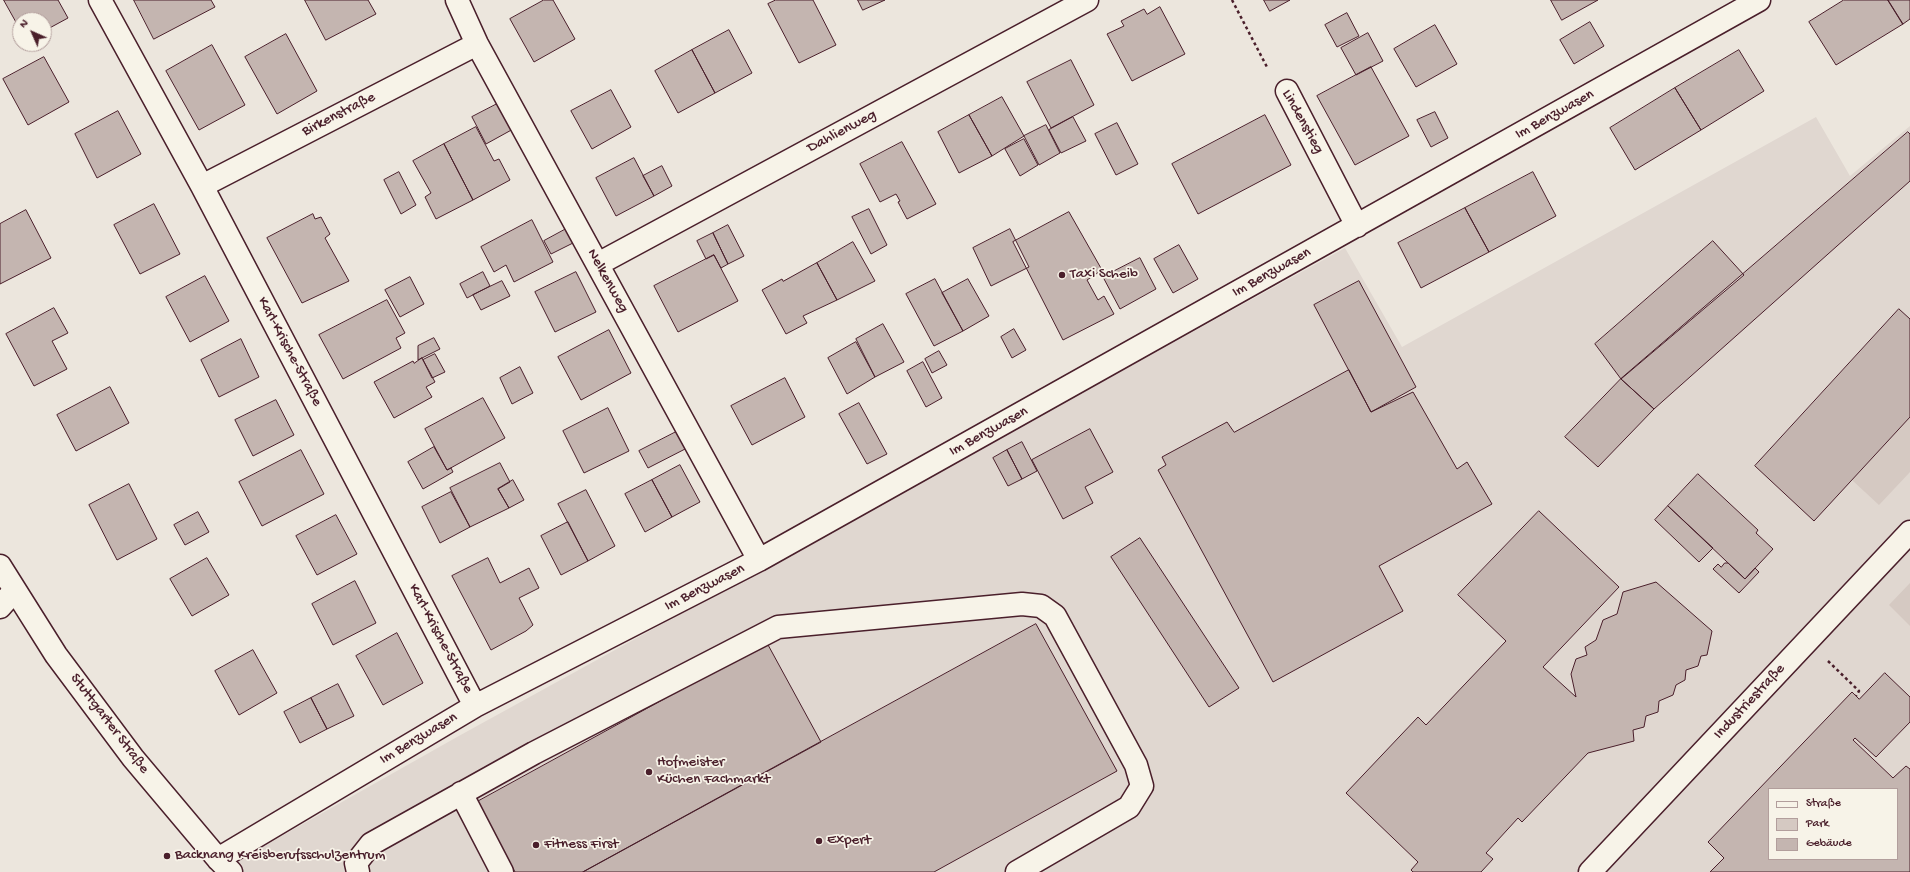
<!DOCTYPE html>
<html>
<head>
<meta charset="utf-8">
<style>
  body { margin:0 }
  #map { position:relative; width:1910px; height:872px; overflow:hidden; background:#ece6dd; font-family:"Gochi Hand",sans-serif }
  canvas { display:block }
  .legend { position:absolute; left:1768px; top:788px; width:130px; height:72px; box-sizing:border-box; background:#f7f3e8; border:1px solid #b29e9c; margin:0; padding:5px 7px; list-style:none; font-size:12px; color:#4a1f2b }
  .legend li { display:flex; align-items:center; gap:8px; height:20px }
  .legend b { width:20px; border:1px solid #b29e9c }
  .north { position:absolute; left:12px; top:12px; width:40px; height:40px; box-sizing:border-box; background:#f7f3e8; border:1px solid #b29e9c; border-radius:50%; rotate:315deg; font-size:11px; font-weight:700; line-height:16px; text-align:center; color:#4a1f2b }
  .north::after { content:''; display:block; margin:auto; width:14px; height:18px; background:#4a1f2b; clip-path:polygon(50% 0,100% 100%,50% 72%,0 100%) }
</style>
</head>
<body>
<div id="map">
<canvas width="1910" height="872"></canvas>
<ul class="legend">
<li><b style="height:5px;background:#f7f3e8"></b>Straße</li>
<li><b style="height:11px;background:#d5c9c2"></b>Park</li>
<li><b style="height:11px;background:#c4b5b0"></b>Gebäude</li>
</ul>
<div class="north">N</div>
</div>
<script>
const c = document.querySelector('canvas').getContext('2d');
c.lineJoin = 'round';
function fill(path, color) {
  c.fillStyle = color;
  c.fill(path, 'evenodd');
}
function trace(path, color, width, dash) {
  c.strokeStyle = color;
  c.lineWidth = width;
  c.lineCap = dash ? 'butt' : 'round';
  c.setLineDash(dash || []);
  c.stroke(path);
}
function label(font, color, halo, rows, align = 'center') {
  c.font = font + ' "Gochi Hand",sans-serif';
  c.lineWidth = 3.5;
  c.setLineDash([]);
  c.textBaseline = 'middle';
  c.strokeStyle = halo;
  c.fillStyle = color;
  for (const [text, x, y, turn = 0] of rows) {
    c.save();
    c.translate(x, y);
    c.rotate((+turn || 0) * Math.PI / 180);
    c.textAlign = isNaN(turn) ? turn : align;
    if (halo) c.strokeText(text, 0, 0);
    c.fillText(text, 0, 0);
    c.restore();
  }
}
fill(new Path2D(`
  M1816,117l34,59 60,-50v746h-1692l239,-135 888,-489 57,99zM1769,789h128v70h-128z`), '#e0d7d0');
fill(new Path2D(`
  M1910,417v55l-31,33 -27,-25z
  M1910,583v43l-21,-21z`), '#d5c9c2');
const building = new Path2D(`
  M4,0h54l10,18 -24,13v-11h-24v9z
  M134,0h77l4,7 -61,32z
  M305,0h63l8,14 -50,26z
  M544,0h9l22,39 -41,23 -24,-43z
  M776,0h37l23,45 -37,18 -31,-59z
  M858,0h27l-22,10z
  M1264,0h26l-20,11z
  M1551,0h47l-36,20z
  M1844,0h44l15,24 -67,41 -27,-43z
  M1888,0h22v19l-7,5z
  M1160,7l25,47 -53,27 -25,-47 17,-8 -3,-5 23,-12 3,5z
  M1347,13l12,23 -22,11 -12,-22z
  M1590,22l14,24 -30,18 -14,-24z
  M1435,25l22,39 -41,23 -22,-38z
  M729,30l23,43 -37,20 -23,-43z
  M1368,33l15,28 -27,14 -15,-27z
  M286,34l31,57 -40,23 -32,-57z
  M212,45l33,60 -46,25 -33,-59z
  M692,50l23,43 -37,20 -23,-42z
  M1739,50l25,41 -63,39 -26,-42z
  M44,57l25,45 -41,23 -25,-46z
  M1071,60l23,45 -43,23 -24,-46z
  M1371,67l38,69 -54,29 -38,-69z
  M1675,88l26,42 -66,40 -25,-42z
  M611,90l20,37 -39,22 -21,-38z
  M1002,97l22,39 -32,20 -23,-41z
  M501,102l14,26 -29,16 -14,-27z
  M118,111l23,43 -44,24 -22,-44z
  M1435,112l13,26 -17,9 -14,-27z
  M969,115l23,41 -33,17 -21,-41z
  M1265,115l26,50 -93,49 -26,-50z
  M1073,117l13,24 -25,12 -12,-23z
  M1117,123l21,41 -22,11 -21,-41z
  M1046,125l14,28 -21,12 -15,-29z
  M476,127l18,34 5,-2 11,21 -37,20 -29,-56z
  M1908,132l2,2v47l-256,228 -33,-30z
  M1024,139l14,26 -18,11 -15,-27z
  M902,142l34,62 -29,15 -9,-17 2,-1 -4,-7 -16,8 -20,-38z
  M444,144l29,56 -37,19 -11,-22 6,-4 -18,-32z
  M634,158l20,38 -38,20 -20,-38z
  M662,166l10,20 -18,10 -11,-20z
  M399,172l17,33 -15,9 -17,-34z
  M1533,172l23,44 -67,36 -24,-44z
  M154,204l26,50 -40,20 -26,-49z
  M1465,208l24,44 -68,36 -23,-45z
  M869,209l18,36 -16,9 -19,-37z
  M26,210l25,48 -51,26v-60z
  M1069,212l33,58 -15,10 11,20 6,-4 10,18 -51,26 -50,-98z
  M313,214l2,5 6,-2 9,17 -5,4 24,43 -47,22 -35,-65z
  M532,220l21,42 -39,20 -8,-17 -12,7 -13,-25z
  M728,225l16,31 -16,8 -15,-31z
  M568,228l7,14 -24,12 -7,-13z
  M1010,229l19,38 -38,19 -18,-38z
  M713,233l15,31 -7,4 -7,-13 -8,4 -9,-18z
  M1713,241l31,34 -123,104 -26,-35z
  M853,242l22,39 -38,19 -20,-37z
  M1179,245l19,34 -25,14 -19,-34z
  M714,255l24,46 -60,31 -24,-46z
  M1140,258l16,31 -36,20 -17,-32z
  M817,263l20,37 -34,16 4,7 -21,11 -24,-44 20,-11 1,2z
  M483,272l7,14 -23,12 -7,-14z
  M576,272l20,40 -41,20 -20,-40z
  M205,276l24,45 -39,21 -24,-45z
  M410,277l14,27 -24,13 -15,-27z
  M935,279l28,52 -29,15 -28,-52z
  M968,279l21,37 -26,15 -21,-38z
  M502,281l8,15 -29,14 -8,-15z
  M1359,281l57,106 -45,25 -57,-107z
  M387,300l18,33 -9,5 5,10 -58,31 -24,-44z
  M54,308l14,25 -16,8 15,28 -33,17 -28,-52z
  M1899,309l11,10v98l-96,104 -59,-55z
  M883,324l21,38 -29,15 -19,-38z
  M1014,329l12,21 -14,8 -11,-21z
  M609,330l22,43 -50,27 -23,-43z
  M434,338l6,11 -22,11v-14z
  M241,339l18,38 -40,20 -18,-37z
  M856,342l19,35 -28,17 -19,-36z
  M939,351l8,14 -15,8 -7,-14z
  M435,354l10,18 -13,6 -9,-18z
  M422,358l13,24 -9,5 6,10 -38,21 -20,-36 39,-21 1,2z
  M923,362l19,36 -16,9 -19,-36z
  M520,367l13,26 -21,11 -12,-26z
  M1349,370l22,42 42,-20 44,77 10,-7 25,42 -113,62 24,45 -130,71 -115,-212 8,-5 -4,-8 65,-35 7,10z
  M785,378l20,39 -53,28 -21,-39z
  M1621,379l33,30 -56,58 -33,-30z
  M110,387l19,36 -53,28 -19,-36z
  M483,398l22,40 -58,32 -22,-41z
  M276,400l18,35 -41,21 -18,-36z
  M859,403l28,51 -20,10 -28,-50z
  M608,408l21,43 -45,22 -21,-42z
  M1090,429l23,43 -28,15 8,16 -30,16 -31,-59z
  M680,430l9,17 -41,21 -9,-17z
  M1022,442l15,29 -15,8 -15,-29z
  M434,447l13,23 4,-2 2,4 -30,17 -15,-27z
  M301,450l23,44 -62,32 -23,-44z
  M1007,450l15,29 -14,7 -15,-28z
  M500,463l10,19 -12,7 11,19 -39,19 -20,-39z
  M680,465l20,37 -28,15 -20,-37z
  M1698,474l60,56 -2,3 17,16 -28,30 -77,-73z
  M513,480l11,20 -15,8 -11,-19z
  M652,480l20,37 -27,15 -20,-38z
  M129,484l28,55 -40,21 -28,-55z
  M586,490l29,56 -27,15 -30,-57z
  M451,492l19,35 -30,16 -18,-36z
  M1668,506l45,42 -14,14 -44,-42z
  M1539,511l80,76 -76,80 33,30 -5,-23 5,-15 11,-4 -2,-8 11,-7 7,-20 14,-6 6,-22 33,-10 56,49 -5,24 -6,1 -3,10 -12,4 -1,10 -9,5 -3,10 -14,6 -1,11 -12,4 -2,11 -11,3 1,11 -46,12 -66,69 -4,-4 -32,35 7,6 -12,13h-68l-2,-2 7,-8 -72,-69 72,-76 8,8 80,-84 -48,-46z
  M198,512l11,20 -24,13 -11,-20z
  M336,515l21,39 -40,21 -21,-39z
  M568,522l20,39 -27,14 -20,-39z
  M1140,538l99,150 -30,19 -98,-150z
  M207,558l22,37 -37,21 -22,-37z
  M488,558l12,25 29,-15 10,20 -20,10 14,27 -7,6 -35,19 -39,-74z
  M1725,563h3l17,16 10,-11 4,4 -20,21 -26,-24 5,-5 3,3z
  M355,581l21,42 -43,22 -21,-41z
  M1036,624l81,147 -183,101h-351z
  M397,633l26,50 -40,22 -27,-49z
  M767,643l54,99 -238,130h-68l-38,-70z
  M253,650l24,43 -38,22 -24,-44z
  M1885,673l25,24v25l-34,35 -21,-19 -2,2 40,38 13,-12 4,3v103h-200l14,-14 -16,-16 144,-150 7,7zM1769,789h128v70h-128z
  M338,684l16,32 -27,13 -16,-31z
  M311,698l16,31 -27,14 -16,-31z`);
fill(building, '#c4b5b0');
trace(building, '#4a1f2b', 1);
const minor = new Path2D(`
  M100,0l102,186 273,520
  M457,0l20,44 282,516
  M1287,91l70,135
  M202,186l275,-142
  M598,264l489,-264
  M0,566l56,89 77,103 85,101 13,13
  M0,607l15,-17
  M461,793l41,79
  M218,859l257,-153 284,-146 1000,-560
  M358,872l-2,-9 15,-19 163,-91 244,-126 244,-23 19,2 14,10 81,149 6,21 -13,21 -112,65
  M1590,872l320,-340`);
trace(minor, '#4a1f2b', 25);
trace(new Path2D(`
  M1232,0l36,69
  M1828,661l31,30 -3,5`), '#4a1f2b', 2.5, [3, 3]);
trace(minor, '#f7f3e8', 22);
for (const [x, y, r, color] of [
  [1062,275,4,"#4a1f2b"],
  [649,772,4,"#4a1f2b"],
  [819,841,4,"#4a1f2b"],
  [536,845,4,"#4a1f2b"],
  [167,856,4,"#4a1f2b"]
]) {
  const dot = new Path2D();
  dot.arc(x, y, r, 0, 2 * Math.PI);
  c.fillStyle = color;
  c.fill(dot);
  trace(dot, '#f7f3e8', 1.5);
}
label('15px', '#4a1f2b', '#f7f3e8', [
  ["Birkenstraße",339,115,-27],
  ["Im Benzwasen",1555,115,-29],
  ["Lindenstieg",1302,122,61],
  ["Dahlienweg",842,132,-28],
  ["Im Benzwasen",1272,273,-29],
  ["Nelkenweg",607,281,61],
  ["Karl-Krische-Straße",289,352,62],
  ["Im Benzwasen",989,432,-29],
  ["Im Benzwasen",705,588,-27],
  ["Karl-Krische-Straße",440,639,62],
  ["Industriestraße",1750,702,-47],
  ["Stuttgarter Straße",109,724,53],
  ["Im Benzwasen",419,739,-31]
]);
label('15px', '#4a1f2b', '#f7f3e8', [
  ["Taxi Scheib",1070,275],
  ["Hofmeister",657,763],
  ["Küchen Fachmarkt",657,780],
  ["Expert",827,841],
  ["Fitness First",544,845],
  ["Backnang Kreisberufsschulzentrum",175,856]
], 'left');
</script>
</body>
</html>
